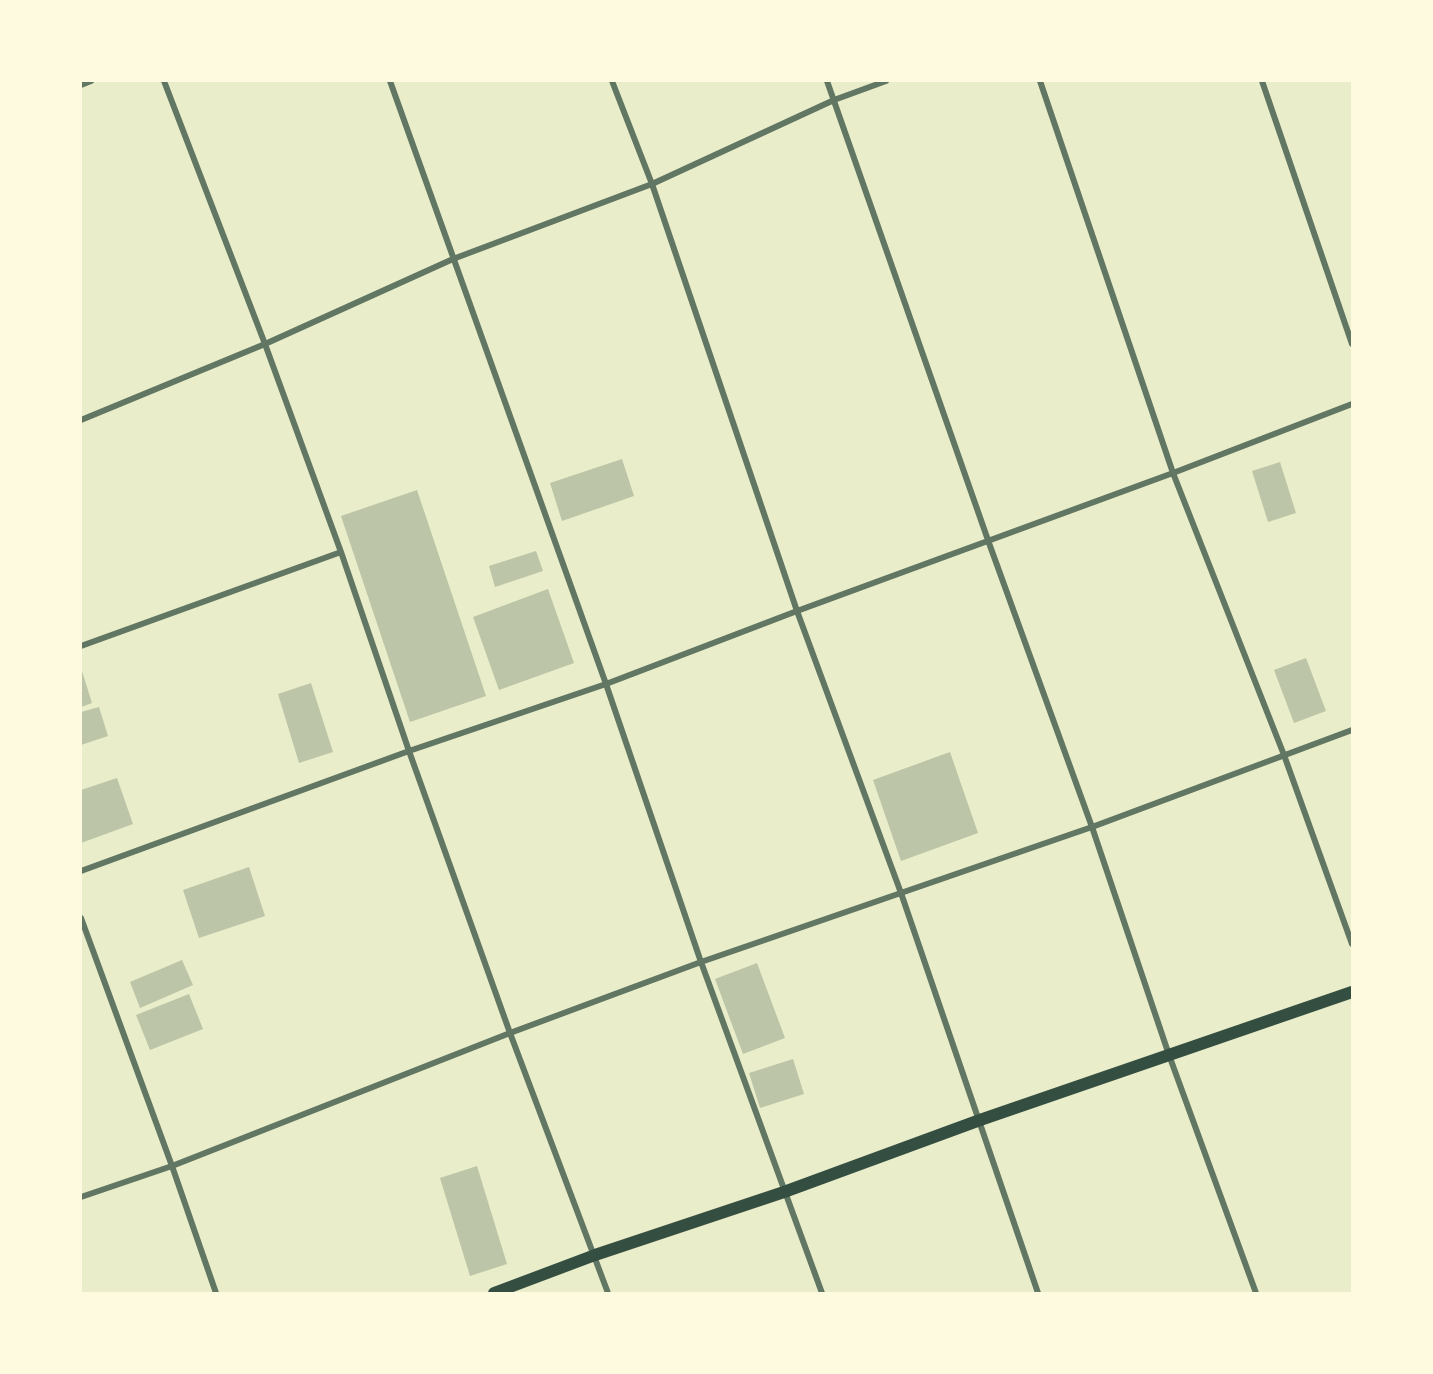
<!DOCTYPE html>
<html>
<head>
<meta charset="utf-8">
<style>
  body { margin:0 }
  #map { position:relative; width:1433px; height:1374px; overflow:hidden; background:#e9edc9; font-family:Raleway,sans-serif }
  canvas { display:block }
  .frame { position:absolute; inset:0; border:82px solid #fefae0; pointer-events:none }
</style>
</head>
<body>
<div id="map">
<canvas width="1433" height="1374"></canvas>
<div class="frame"></div>
</div>
<script>
const c = document.querySelector('canvas').getContext('2d');
c.lineJoin = 'round';
function fill(path, color) {
  c.fillStyle = color;
  c.fill(path, 'evenodd');
}
function trace(path, color, width, dash) {
  c.strokeStyle = color;
  c.lineWidth = width;
  c.lineCap = dash ? 'butt' : 'round';
  c.setLineDash(dash || []);
  c.stroke(path);
}
fill(new Path2D(`
  M622,459l12,37 -72,25 -12,-38z
  M1280,462l16,51 -28,9 -16,-51z
  M417,490l69,206 -76,26 -69,-206z
  M536,551l7,20 -48,16 -6,-21z
  M548,589l26,74 -75,27 -26,-73z
  M1306,658l20,53 -32,12 -20,-53z
  M81,668l11,35 -11,4z
  M311,683l22,69 -34,11 -21,-69z
  M99,707l9,29 -27,9v-33z
  M950,752l28,81 -77,28 -28,-81z
  M117,778l16,46 -52,19v-53z
  M249,867l16,49 -66,22 -16,-48z
  M182,960l11,25 -53,23 -10,-26z
  M757,963l28,75 -42,16 -28,-75z
  M189,994l14,35 -53,21 -14,-35z
  M793,1059l11,35 -44,14 -11,-35z
  M477,1166l30,98 -37,12 -30,-98z`), '#bcc5a7');
trace(new Path2D(`
  M164,81l101,263 76,208 68,199 101,282 98,260
  M390,81l216,603 95,278 121,331
  M612,81l40,103 145,427 104,282 137,400
  M827,81l162,462 103,284 77,228 87,238
  M1040,81l133,392 111,282 68,189
  M1262,81l90,263
  M81,85l10,-4
  M81,420l184,-76 188,-85 199,-75 182,-84 52,-19
  M81,646l260,-94
  M81,871l328,-120 197,-67 191,-73 376,-138 179,-69
  M81,918l91,248 44,127
  M81,1197l91,-31 338,-133 191,-71 391,-135 260,-97`), '#617663', 6);
trace(new Path2D(`
  M494,1293l101,-38 189,-63 196,-72 372,-128`), '#344e41', 12);
</script>
</body>
</html>
